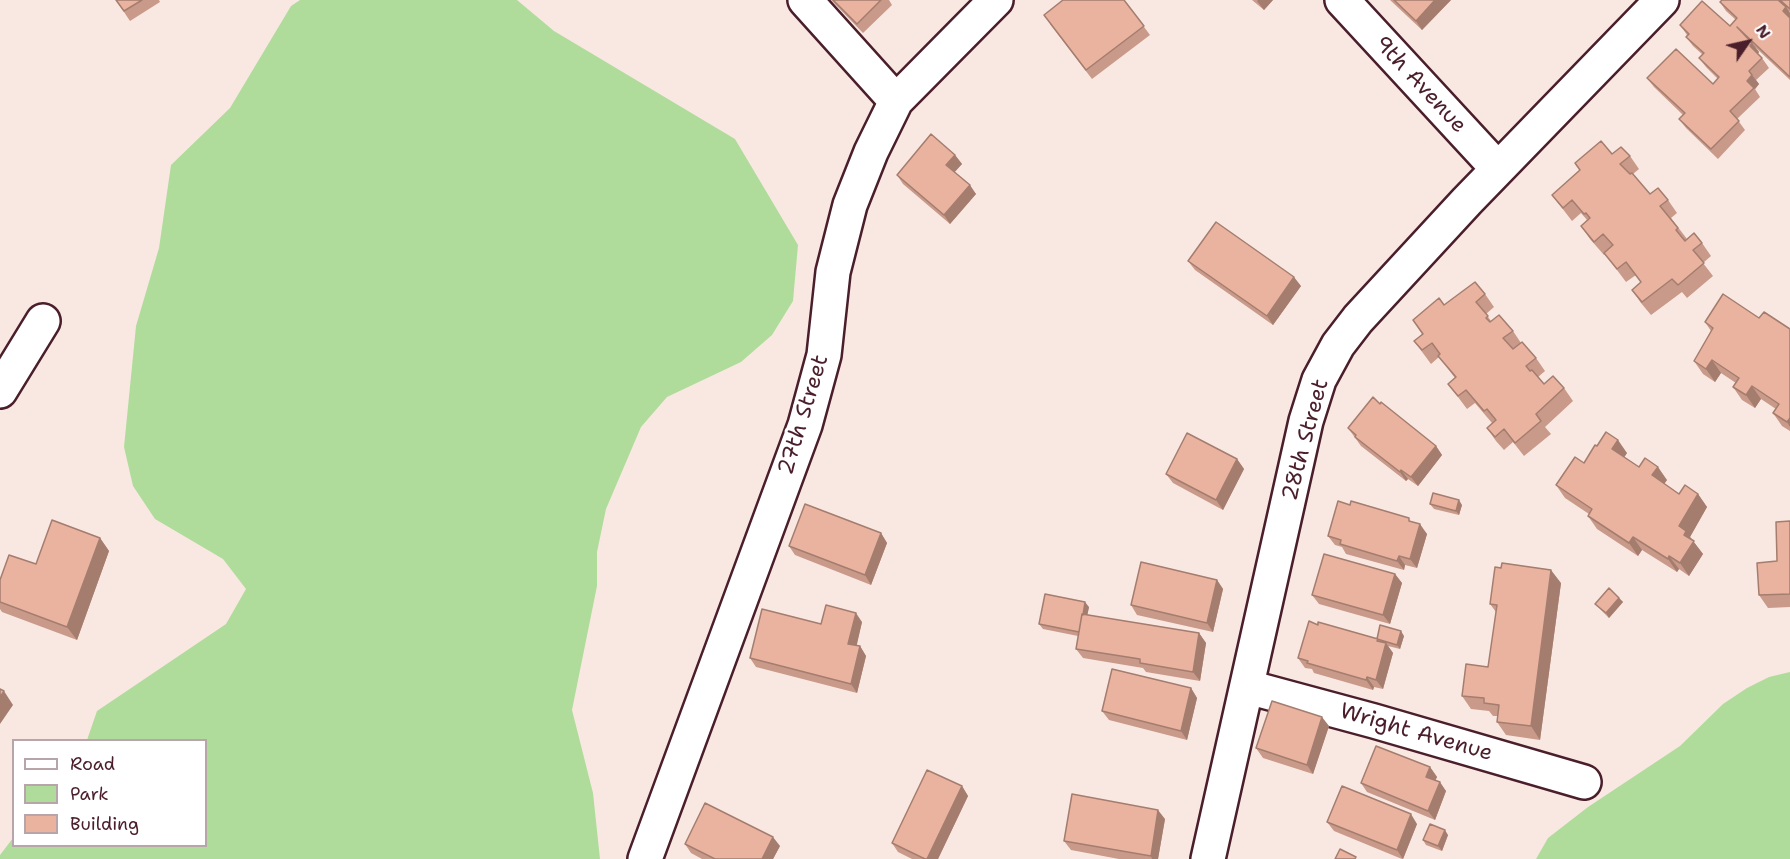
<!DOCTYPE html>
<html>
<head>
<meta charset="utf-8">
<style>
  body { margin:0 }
  #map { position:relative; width:1790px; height:859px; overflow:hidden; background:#f9e8e2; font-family:"Shantell Sans",sans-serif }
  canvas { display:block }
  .legend { position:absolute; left:12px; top:739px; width:195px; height:108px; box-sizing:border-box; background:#fff; border:2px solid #b7a5aa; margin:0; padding:8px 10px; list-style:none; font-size:18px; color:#4a1f2b }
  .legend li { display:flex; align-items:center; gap:12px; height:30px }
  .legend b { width:30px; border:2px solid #b7a5aa }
  .north { position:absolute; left:1718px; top:12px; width:60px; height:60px; -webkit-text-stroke:4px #fff; paint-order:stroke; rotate:56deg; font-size:16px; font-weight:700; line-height:24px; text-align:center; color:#4a1f2b }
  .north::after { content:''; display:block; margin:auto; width:21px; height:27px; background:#4a1f2b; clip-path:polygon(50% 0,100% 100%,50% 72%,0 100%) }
</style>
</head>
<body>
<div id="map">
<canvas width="1790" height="859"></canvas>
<ul class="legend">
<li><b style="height:8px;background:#fff"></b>Road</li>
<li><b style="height:16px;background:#afdc9b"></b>Park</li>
<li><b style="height:16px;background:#eab39f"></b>Building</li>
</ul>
<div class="north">N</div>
</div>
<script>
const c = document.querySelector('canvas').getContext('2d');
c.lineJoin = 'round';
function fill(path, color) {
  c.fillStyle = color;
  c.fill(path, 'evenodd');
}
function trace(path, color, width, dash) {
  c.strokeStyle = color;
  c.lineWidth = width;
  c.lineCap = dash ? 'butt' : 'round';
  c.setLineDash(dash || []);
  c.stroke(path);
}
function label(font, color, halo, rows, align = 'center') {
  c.font = font + ' "Shantell Sans",sans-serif';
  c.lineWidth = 6;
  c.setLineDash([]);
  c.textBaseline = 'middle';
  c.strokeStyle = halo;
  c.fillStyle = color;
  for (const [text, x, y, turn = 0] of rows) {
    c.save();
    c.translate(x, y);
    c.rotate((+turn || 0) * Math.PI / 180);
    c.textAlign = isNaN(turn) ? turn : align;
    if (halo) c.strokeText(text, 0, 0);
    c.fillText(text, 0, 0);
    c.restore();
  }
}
fill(new Path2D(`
  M300,0h217l37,31 181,108 63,106 -5,56 -21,34 -31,27 -74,35 -26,30 -35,82 -9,43v34l-25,124 21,83 7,66h-600v-4l13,-17 1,8h192v-106h-119l10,-29 129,-87 20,-35 -23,-30 -68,-40 -22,-33 -9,-39 12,-121 23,-78 12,-83 59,-57 61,-102z
  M1790,672v187h-254l12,-21 40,-31 92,-61 43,-42 24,-16 22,-11z`), '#afdc9b');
const minor = new Path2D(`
  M805,0l91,101
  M1342,0l156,169
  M0,391l43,-70
  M1248,687l126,34 210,61
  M645,859l160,-434 19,-70 9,-83 17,-67 21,-53 25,-51 100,-101
  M1208,859l98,-438 13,-41 19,-35 20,-26 109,-118 195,-201`);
trace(minor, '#4a1f2b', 38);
trace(minor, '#fff', 33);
fill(new Path2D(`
  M116,0h43l1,2 -30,19z
  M831,0h58l3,5 -29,28z
  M1124,0l26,35 -58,44 -42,-55z
  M1252,0h21l-9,10z
  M1390,0h61l-29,30z
  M1722,0h68v12l-1,-1 1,2v67l-35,-33 4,5 -1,2 4,4 7,10 -13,12 3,4 -4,5 5,8 -23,22 8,11 -27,29 -32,-31 -7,-9 4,-4 -29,-28 -7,-9 66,6 5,-5 -12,-12 -7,-9 4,-3 -10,-9 -7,-9 1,-2 -7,-10 50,1 6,-6 -10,-9 -6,-9z
  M1612,154l18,2 9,13 -6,5 17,20 18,6 9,13 -6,5 16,21 15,4 9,13 -8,7 10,13 -26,22 -5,-6 -31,23 -10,-12 -9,-13 9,-8 -5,-7 -10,7 -21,-28 -1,1 -14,-16 -9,-13 6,-6 -6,-7 -9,8 -20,-26 28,-25z
  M955,155l7,9 -8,8 22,22 -26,30 -47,-40 -6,-9z
  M1188,261l113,25 -28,39 -78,-55z
  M1485,294l9,13 -8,7 5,7 22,10 8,12 15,15 9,13 -7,6 6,7 20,4 9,13 -28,26 6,7 -27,22 -11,-14 -9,8 -8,-9 -9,-13 5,-5 -17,-20 -8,6 -9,-12 -10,-13 7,-6 -16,-21 -8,7 -17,-23 8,-7 -9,-14 31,-15z
  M1759,318l31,11v102l-8,-5 -9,-13 3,-4 -15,-10 -6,9 -13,-8 -9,-13 3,-4 -15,-10 -6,9 -12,-8 -9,-13 17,-30 -6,-9z
  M1348,428l88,18 6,9 -24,31 -10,-7 -2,2 -45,-35z
  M1597,446l30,7 -3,4 15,10 28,13 -3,4 15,10h19l9,13 -17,30 13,17 -14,22 -10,-7 -2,3 -35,-22 -4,6 -41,-27 -9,-13 1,-2 -24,-16 -9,-13 28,-22z
  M1237,459l7,10 -21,41 -50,-27 -7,-9z
  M1430,504l32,1 -3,10 -25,-6z
  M1790,521v86l-22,1 -9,-13 18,-34z
  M1412,522l15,12 -10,34 -12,-3 -1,5 -58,-16 -4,-7 -7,-2 -7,-9z
  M881,533l6,10 -16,42 -76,-30 -6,-9z
  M100,538l9,13 -32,89 -75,-28 -2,-3v-29z
  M1395,574l7,9 -12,41 -71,-20 -7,-9z
  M1217,580l6,9 -10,43 -76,-17 -6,-10z
  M1561,583l-21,157 -34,-5 -9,-13 1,-6h-5l-4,-5 -18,-2 -9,-13 26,-29 8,-55 -6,-8z
  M1619,598l4,4 -14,16 -14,-14z
  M1089,607l-2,8 112,18 7,10 -6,38 -54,-9 -3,-4 -60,-10 -7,-9 2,-13 -35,-7 -4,-5z
  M862,622l-6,24h4l6,10 -9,37 -101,-26 -6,-9 71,-34z
  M1318,625l59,14 27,-3 -4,13 -12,-3 5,7 -10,36 -9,-2 -1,3 -59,-17 -2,-4 -7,-1 -7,-10z
  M1191,688l6,10 -10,42 -78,-20 -7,-9z
  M1329,726l-16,48 -50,-16 -7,-10z
  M1430,767l7,10 -2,3 11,11 -11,29 -68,-28 -6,-9z
  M962,786l6,10 -30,63h-26l-14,-7 -6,-9z
  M1165,819l-7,40h-39l-48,-9 -7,-9z
  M1327,822l90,2 -14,35h-1l-68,-28z
  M1448,835l-6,16 -16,-6 -3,-5z
  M685,844l95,2 -7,13h-71l-11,-6z`), '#c99a89');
fill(new Path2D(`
  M1258,0h15l-9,10 -7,-9z
  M1435,0h16l-29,30 -6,-9z
  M1786,7l4,6v6l-7,-8z
  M1752,43l7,9 -3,4 -6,-10z
  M1752,75l7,9 -4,5 -8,-8z
  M955,155l7,9 -9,10 -7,-9z
  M970,185l6,9 -26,30 -6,-9z
  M1294,277l7,9 -28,39 -6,-9z
  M1712,360l9,13 -6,9 -9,-13z
  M1752,386l9,13 -6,9 -9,-13z
  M1790,418v9l-3,-5z
  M1618,440l9,13 -6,9 -9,-13z
  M1436,446l6,9 -24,31 -7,-9z
  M1237,459l7,10 -21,41 -7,-10z
  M1658,467l9,13 -6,8 -9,-13z
  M1401,470l7,9 -2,2 -6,-9z
  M1698,494l9,13 -17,30 13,17 -14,22 -9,-13 -1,-37z
  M1459,500l3,5 -3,10 -3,-4z
  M1420,524l7,10 -10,34 -7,-9z
  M881,533l6,10 -16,42 -6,-10z
  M1633,537l9,13 -4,6 -9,-13z
  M100,538l9,13 -32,89 -10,-13z
  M1399,556l6,9 -1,5 -7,-9z
  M1669,556l10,13 -2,3 -9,-13z
  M1551,570l10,13 -21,157 -9,-14z
  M1395,574l7,9 -12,41 -7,-9z
  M1217,580l6,9 -10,43 -6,-9z
  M1619,598l4,4 -14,16 -3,-5z
  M1085,602l4,5 -6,30 -4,-5z
  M856,613l6,9 -7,31 -7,-9z
  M1401,631l3,5 -4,13 -3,-4z
  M1199,633l7,10 -6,38 -7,-9z
  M1386,643l7,10 -10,36 -7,-9z
  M860,646l6,10 -9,37 -6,-9z
  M1367,677l7,10 -1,3 -7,-10z
  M1191,688l6,10 -10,42 -6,-9z
  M4,691l9,14 -13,19v-27z
  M1322,717l7,9 -16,48 -6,-9z
  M1430,767l7,10 -4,9 -7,-9z
  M1440,782l6,9 -11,29 -7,-9z
  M962,786l6,10 -30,63h-11z
  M1158,810l7,9 -7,40h-6l-1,-3z
  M1411,814l6,10 -14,35 -6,-9z
  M1445,830l3,5 -6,16 -4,-5z
  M773,837l7,9 -7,13h-11z`), '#a47d6f');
const building = new Path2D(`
  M116,0h26l-18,11z
  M833,0h48l-24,24z
  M1063,0h61l20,26 -58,44 -42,-55z
  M1394,0h41l-19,21z
  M1722,0h56l8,7 -3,4 7,7v59l-53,-50 15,16 -2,3 12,12 -13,13 3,4 -5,6 7,7 -24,23 9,10 -28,28 -32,-30 6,-6 -38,-35 29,-29 37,35 6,-7 -20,-19 5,-5 -18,-16 3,-3 -9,-9 22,-24 28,25 7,-8 -17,-16z
  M1780,0h10v9z
  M931,134l24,21 -9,10 24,20 -26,30 -47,-40z
  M1601,141l11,13 9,-7 9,9 -10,8 10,10 2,-1 18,21 8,-6 10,12 -8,6 18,22 -2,2 9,11 9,-8 8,10 -9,7 11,13 -26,22 -6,-6 -30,23 -10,-12 9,-8 -15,-20 -9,7 -13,-16 9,-8 -10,-11 -9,8 -13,-16 9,-8 -4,-5 -2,1 -12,-14 -9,8 -11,-13 28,-25 -5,-7z
  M1216,222l78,55 -27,39 -79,-55z
  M1475,282l10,12 -9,8 12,14 -2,2 4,4 9,-7 14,16 -10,7 10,11 9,-7 14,16 -10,8 4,5 2,-1 12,14 9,-8 11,12 -28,26 5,7 -26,22 -11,-14 -9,8 -8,-9 9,-8 -9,-11 -3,2 -18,-21 -8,6 -10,-12 8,-7 -18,-21 2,-2 -8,-11 -10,7 -8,-9 9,-7 -10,-14 26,-22 5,7z
  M1723,294l36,24 5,-6 26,17v89l-3,4 -14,-9 6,-9 -27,-18 -6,9 -13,-8 6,-9 -27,-18 -6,9 -12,-8 19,-33 -8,-6z
  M1373,397l7,7 1,-2 55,44 -25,31 -10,-7 -1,2 -45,-35 1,-2 -8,-7z
  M1606,432l12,8 -6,9 27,18 6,-9 13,9 -6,8 27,19 6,-9 13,9 -19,32 7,5 -2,4 10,6 -14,22 -11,-7 -1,3 -35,-22 -4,6 -41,-27 4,-7 -36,-24 19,-28 9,6 11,-18 2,1z
  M1187,433l50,26 -21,41 -50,-26z
  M1433,493l26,7 -3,11 -26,-7z
  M1338,501l12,4 1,-4 58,17v3l11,3 -10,35 -11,-3 -2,5 -57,-17 1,-4 -13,-4z
  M805,504l76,29 -16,42 -76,-29z
  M52,520l48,18 -33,89 -67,-25v-22l9,-25 27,9z
  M1790,521v73l-31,1 -2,-32 20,-2 -1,-39z
  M1324,554l71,20 -12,41 -71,-20z
  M1141,562l76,18 -10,43 -76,-18z
  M1502,563l49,7 -20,156 -34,-4 2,-17 -15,-2v-5l-22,-2 4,-32 22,3 9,-62 -7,-1 5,-37 6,1z
  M1609,588l10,10 -13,15 -11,-9z
  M1045,594l40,8 -2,13 -1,-1 -3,18 -40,-8z
  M826,605l30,8 -8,31 12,2 -9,38 -101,-26 12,-49 59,15z
  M1082,614l117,19 -6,39 -53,-9v-4l-64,-10z
  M1309,621l9,4v-3l60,17 -1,2 9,2 -10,37 -9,-3 -1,3 -59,-17 1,-2 -10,-3z
  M1380,625l21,6 -4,14 -20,-6z
  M1112,669l79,19 -10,43 -79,-20z
  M0,689l4,2 -4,6z
  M1272,701l50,16 -15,48 -51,-17z
  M1376,746l54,21 -4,10 14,5 -12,29 -67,-28z
  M927,770l35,16 -35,73h-2l-33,-16z
  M1342,786l69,28 -14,36 -70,-28z
  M1072,794l86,16 -7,46 -87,-15z
  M705,803l68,34 -11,22h-47l-30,-15z
  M1430,824l15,6 -7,16 -15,-6z
  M1340,849l16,8 -1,2h-20z`);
fill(building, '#eab39f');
trace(building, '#a47d6f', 1.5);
label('22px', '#4a1f2b', '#fff', [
  ["9th Avenue",1420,85,47],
  ["27th Street",804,415,-73],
  ["28th Street",1306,440,-75],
  ["Wright Avenue",1416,733,16]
]);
</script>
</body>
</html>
